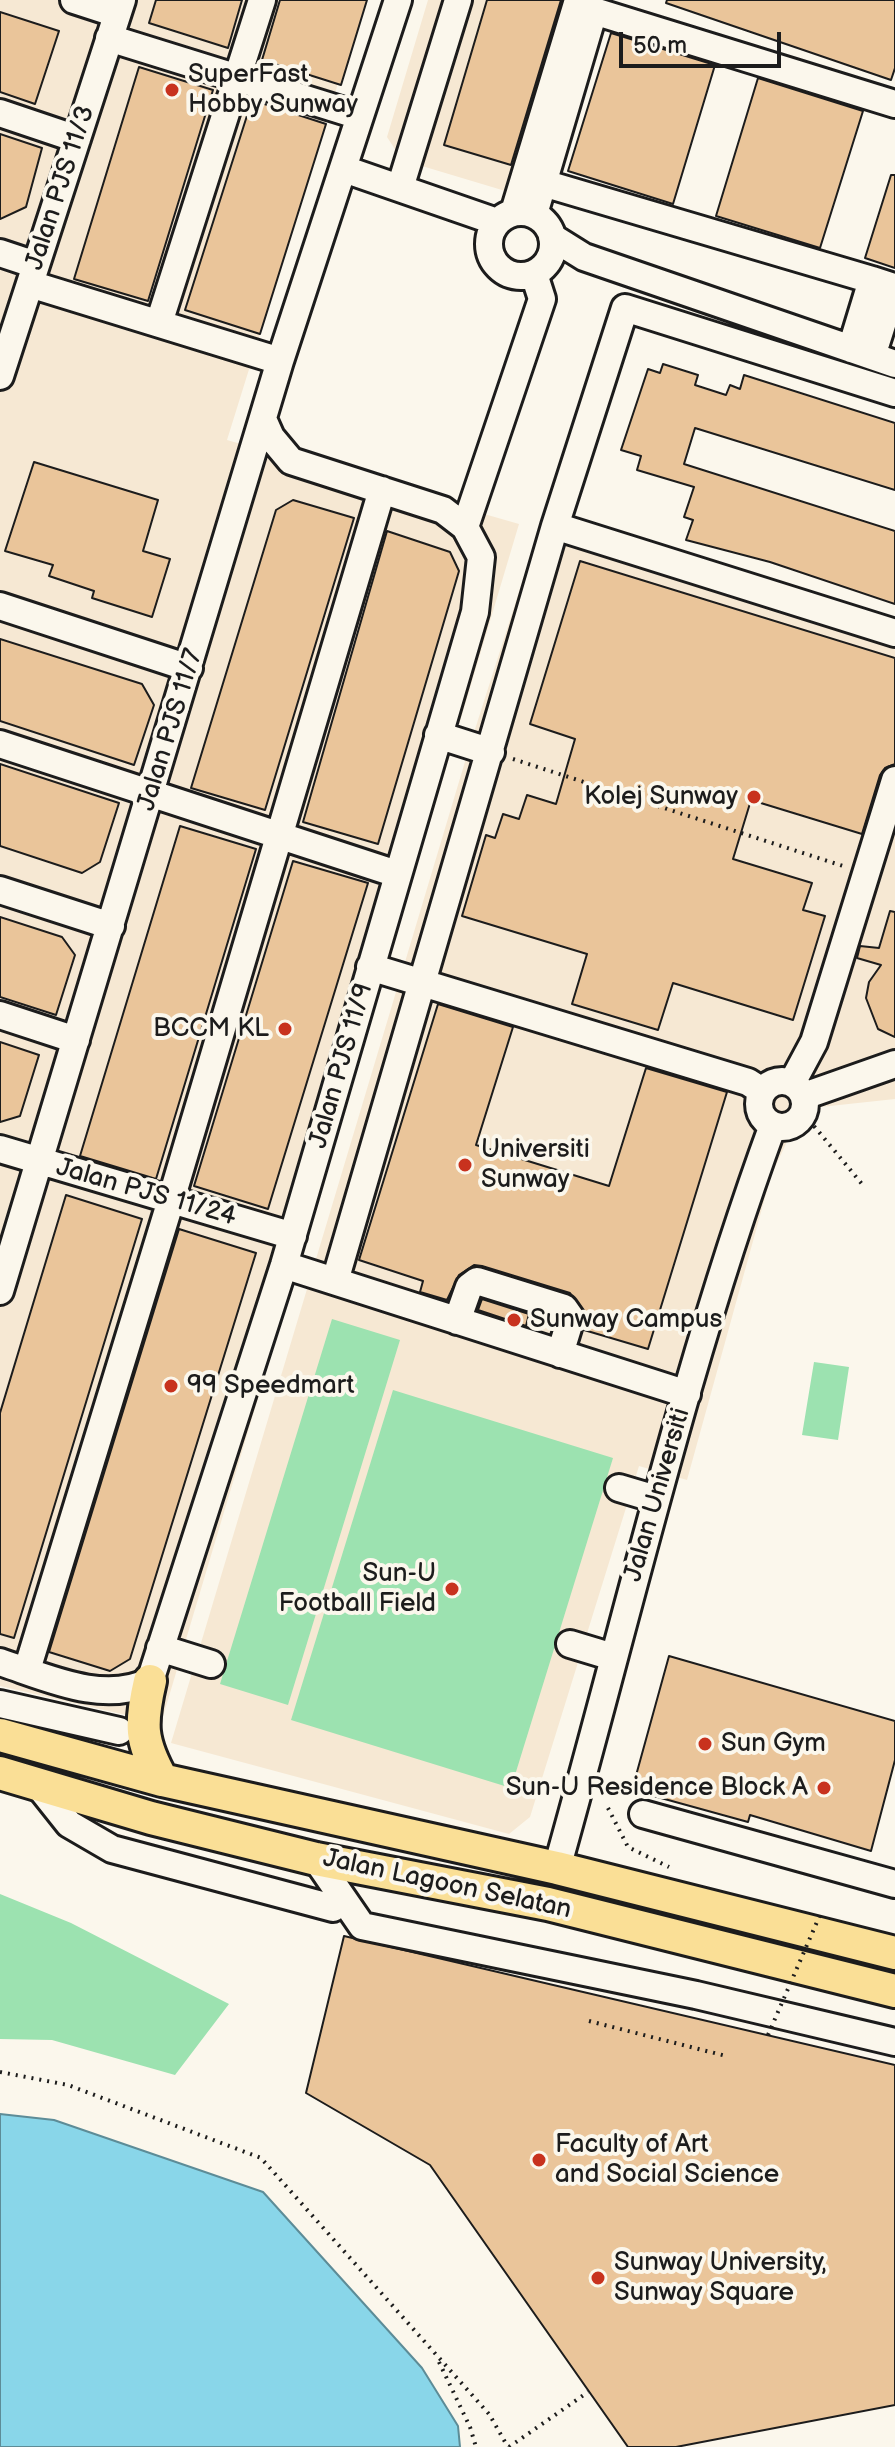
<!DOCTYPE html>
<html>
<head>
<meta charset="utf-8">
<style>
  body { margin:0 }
  #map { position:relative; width:895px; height:2447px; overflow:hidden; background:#fbf7ec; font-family:"Balsamiq Sans",sans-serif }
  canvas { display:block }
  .scale { position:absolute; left:619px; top:32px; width:162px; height:36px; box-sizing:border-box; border:4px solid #1c1c1c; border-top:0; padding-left:10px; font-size:24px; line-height:28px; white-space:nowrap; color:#1c1c1c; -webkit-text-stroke:6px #fbf7ec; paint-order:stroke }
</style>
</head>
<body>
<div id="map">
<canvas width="895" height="2447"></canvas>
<div class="scale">50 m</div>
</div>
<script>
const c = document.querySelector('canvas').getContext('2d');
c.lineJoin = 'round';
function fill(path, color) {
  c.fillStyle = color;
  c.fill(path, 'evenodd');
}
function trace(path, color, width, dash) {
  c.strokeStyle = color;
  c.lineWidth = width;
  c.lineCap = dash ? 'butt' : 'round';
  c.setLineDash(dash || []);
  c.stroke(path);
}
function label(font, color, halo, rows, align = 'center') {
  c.font = font + ' "Balsamiq Sans",sans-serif';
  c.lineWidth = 8;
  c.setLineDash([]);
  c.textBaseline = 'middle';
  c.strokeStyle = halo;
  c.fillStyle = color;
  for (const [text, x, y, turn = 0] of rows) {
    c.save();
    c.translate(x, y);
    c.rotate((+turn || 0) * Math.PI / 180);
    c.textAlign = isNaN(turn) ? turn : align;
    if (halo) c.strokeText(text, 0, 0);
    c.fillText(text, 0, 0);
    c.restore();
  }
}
fill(new Path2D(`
  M0,0h364l-137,440 292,84 -358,1199 -161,-37z
  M428,0h153l-59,196 -120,-36 -15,-23z
  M538,532l357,110v457l-93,10 -31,67 -84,304 -48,-14 -109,351 -21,17 -338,-91 299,-998z`), '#f6e8d3');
fill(new Path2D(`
  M332,1319l68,21 -112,365 -68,-21z
  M814,1362l35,5 -11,73 -36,-5z
  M393,1390l220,68 -102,330 -220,-68z
  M0,1894l71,29 158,81 -54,71 -123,-35 -52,-1z`), '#9ce2b0');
const water = new Path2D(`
  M0,2114l54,6 209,72 159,176 36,58 2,21h-460z`);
fill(water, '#89d6e9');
trace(water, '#5d8c97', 2);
const building = new Path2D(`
  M156,0h86l-14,48 -79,-25z
  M280,0h87l-26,85 -79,-25z
  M487,0h74l-50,165 -67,-20z
  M667,0h228v68l-4,12 -225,-77z
  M0,12l59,19 -24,73 -35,-12z
  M611,33l104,32 -42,139 -105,-33z
  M139,67l74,23 -65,211 -74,-22z
  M758,78l105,33 -43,137 -104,-32z
  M252,100l74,24 -66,210 -75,-24z
  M0,134l42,14 -16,59 -26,12z
  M891,175h4v93l-30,-10z
  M663,364l35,11 -3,10 31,10 4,-10 10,4 4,-14 151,48v67l-200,-62 -11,36 211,67v73l-125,-42 -84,-22 7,-20 -9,-3 10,-30 -57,-17 4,-14 -20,-6 27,-81 12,4z
  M34,462l124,38 -15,51 27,8 -18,58 -60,-19 2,-7 -45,-15 4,-11 -48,-14z
  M293,500l61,18 -89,292 -74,-22 85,-278z
  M387,531l63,21 9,19 -81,273 -75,-22z
  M580,561l315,97v106l-10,4 -5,7 -18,59 -111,-34 -18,59 79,24 -9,27 22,6 -32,104 -120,-37 -15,47 -86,-26 15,-50 -125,-38 24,-81 9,3 8,-24 16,5 8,-24 29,9 19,-65 -45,-15z
  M0,639l142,45 12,21 -20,60 -134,-44z
  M0,764l119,39 -19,59 -18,11 -82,-27z
  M180,826l76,23 -100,330 -76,-23z
  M293,861l75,22 -100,326 -74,-23z
  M890,911l5,1v125l-17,-8 -12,-31 3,-16 12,-17 -24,-7 3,-12 19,2z
  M0,917l62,20 13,18 -19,60 -56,-18z
  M438,1004l75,23 -37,118 133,41 37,-118 81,24 -79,257 -64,-19 3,-15 -17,-22 -88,-27 -8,-1 -15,10 -12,25 -27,-8 3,-11 -64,-21z
  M0,1042l39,13 -19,61 -20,6z
  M66,1195l76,24 -128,419 -14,-4v-221z
  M179,1229l77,24 -126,406 -20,12 -61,-19z
  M482,1299l47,15 -3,12 -48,-16z
  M669,1656l226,65v39l-24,91 -121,-36 -2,7 -116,-32z
  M344,1936l551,129v340l-219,42h-48l-198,-282 -124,-72z`);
fill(building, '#eac59a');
trace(building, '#1c1c1c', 2);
const minor = new Path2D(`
  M74,0l43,14
  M109,38l251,78
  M0,113l77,26
  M344,169l153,53
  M543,183l329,97 -21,69
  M400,188l58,-188
  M489 244a32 32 0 1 1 64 0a32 32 0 1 1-64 0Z
  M514,212l64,-212
  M534,214l60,-203 301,93
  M552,237l32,20 311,107
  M0,253l36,12
  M872,280l22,7 -22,69
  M30,284l250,77
  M159,323l103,-323
  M0,376l122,-376
  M555,526l340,107
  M465,527l77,-228 -8,-25
  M0,606l189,62
  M438,735l53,17
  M0,744l397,130
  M0,890l111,36
  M370,967l378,115 14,9
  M0,1015l76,25
  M759 1104a23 23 0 1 1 46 0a23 23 0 1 1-46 0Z
  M792,1083l22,-41 81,-262
  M804,1096l91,-32
  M0,1149l293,87
  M284,1265l403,129
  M335,1281l220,-755 70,-218 270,85
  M0,1291l280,-930 118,-361
  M457,1321l12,-34 8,-6 87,27 7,10 -11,36
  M619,1488l37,11
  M570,1644l43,13
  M160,1648l51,16
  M0,1662c46,15 104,43 150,19l134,-416 191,-653 6,-55 -16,-30 -22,-17 -152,-49 -20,-24 -8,-18
  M27,1670l144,-470 211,-710
  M0,1704l119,27
  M38,1785l31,39 43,25 221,59
  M643,1814l252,70
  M316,1859l46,67 334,69 199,47
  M557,1868c70,-248 127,-500 216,-743`);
const major = new Path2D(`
  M150,1681c-10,43 -10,60 12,99
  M0,1735l162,45 395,88 338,85
  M0,1773l151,45 165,41 232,45 347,87`);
trace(minor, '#1c1c1c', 32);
trace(major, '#1c1c1c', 38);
trace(new Path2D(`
  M513,759l330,107
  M809,1120l53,64
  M608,1808l20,39 41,20
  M589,2021l137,35
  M0,2072l68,13 193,73 228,256 19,33
  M439,2362l31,65 6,20
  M509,2447l79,-55`), '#1c1c1c', 4, [2, 6]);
trace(minor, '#fbf7ec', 26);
trace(major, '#fadf96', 32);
trace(new Path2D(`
  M768,2035l52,-120`), '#1c1c1c', 4, [2, 6]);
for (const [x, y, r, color] of [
  [172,90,8,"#c8321e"],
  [754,797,8,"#c8321e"],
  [285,1029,8,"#c8321e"],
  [465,1165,8,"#c8321e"],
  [514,1320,8,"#c8321e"],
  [171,1386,8,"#c8321e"],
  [452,1589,8,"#c8321e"],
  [705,1744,8,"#c8321e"],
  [824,1788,8,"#c8321e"],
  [539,2160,8,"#c8321e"],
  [598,2278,8,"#c8321e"]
]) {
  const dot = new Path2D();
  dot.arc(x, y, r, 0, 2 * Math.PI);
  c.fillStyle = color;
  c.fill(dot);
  trace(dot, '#fbf7ec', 3);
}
label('26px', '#1c1c1c', '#fbf7ec', [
  ["SuperFast",188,75],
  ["Hobby Sunway",188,105],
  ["Kolej Sunway",738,797,"right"],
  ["BCCM KL",269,1029,"right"],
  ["Universiti",481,1150],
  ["Sunway",481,1180],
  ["Sunway Campus",530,1320],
  ["99 Speedmart",187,1386],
  ["Sun-U",436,1574,"right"],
  ["Football Field",436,1604,"right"],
  ["Sun Gym",721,1744],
  ["Sun-U Residence Block A",808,1788,"right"],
  ["Faculty of Art",555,2145],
  ["and Social Science",555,2175],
  ["Sunway University,",614,2263],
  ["Sunway Square",614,2293]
], 'left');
label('26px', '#1c1c1c', '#fbf7ec', [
  ["Jalan PJS 11/3",61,188,-72],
  ["Jalan PJS 11/7",171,730,-73],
  ["Jalan PJS 11/9",342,1066,-74],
  ["Jalan PJS 11/24",146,1193,16],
  ["Jalan Universiti",658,1495,-74],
  ["Jalan Lagoon Selatan",447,1885,12]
]);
</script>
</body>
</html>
